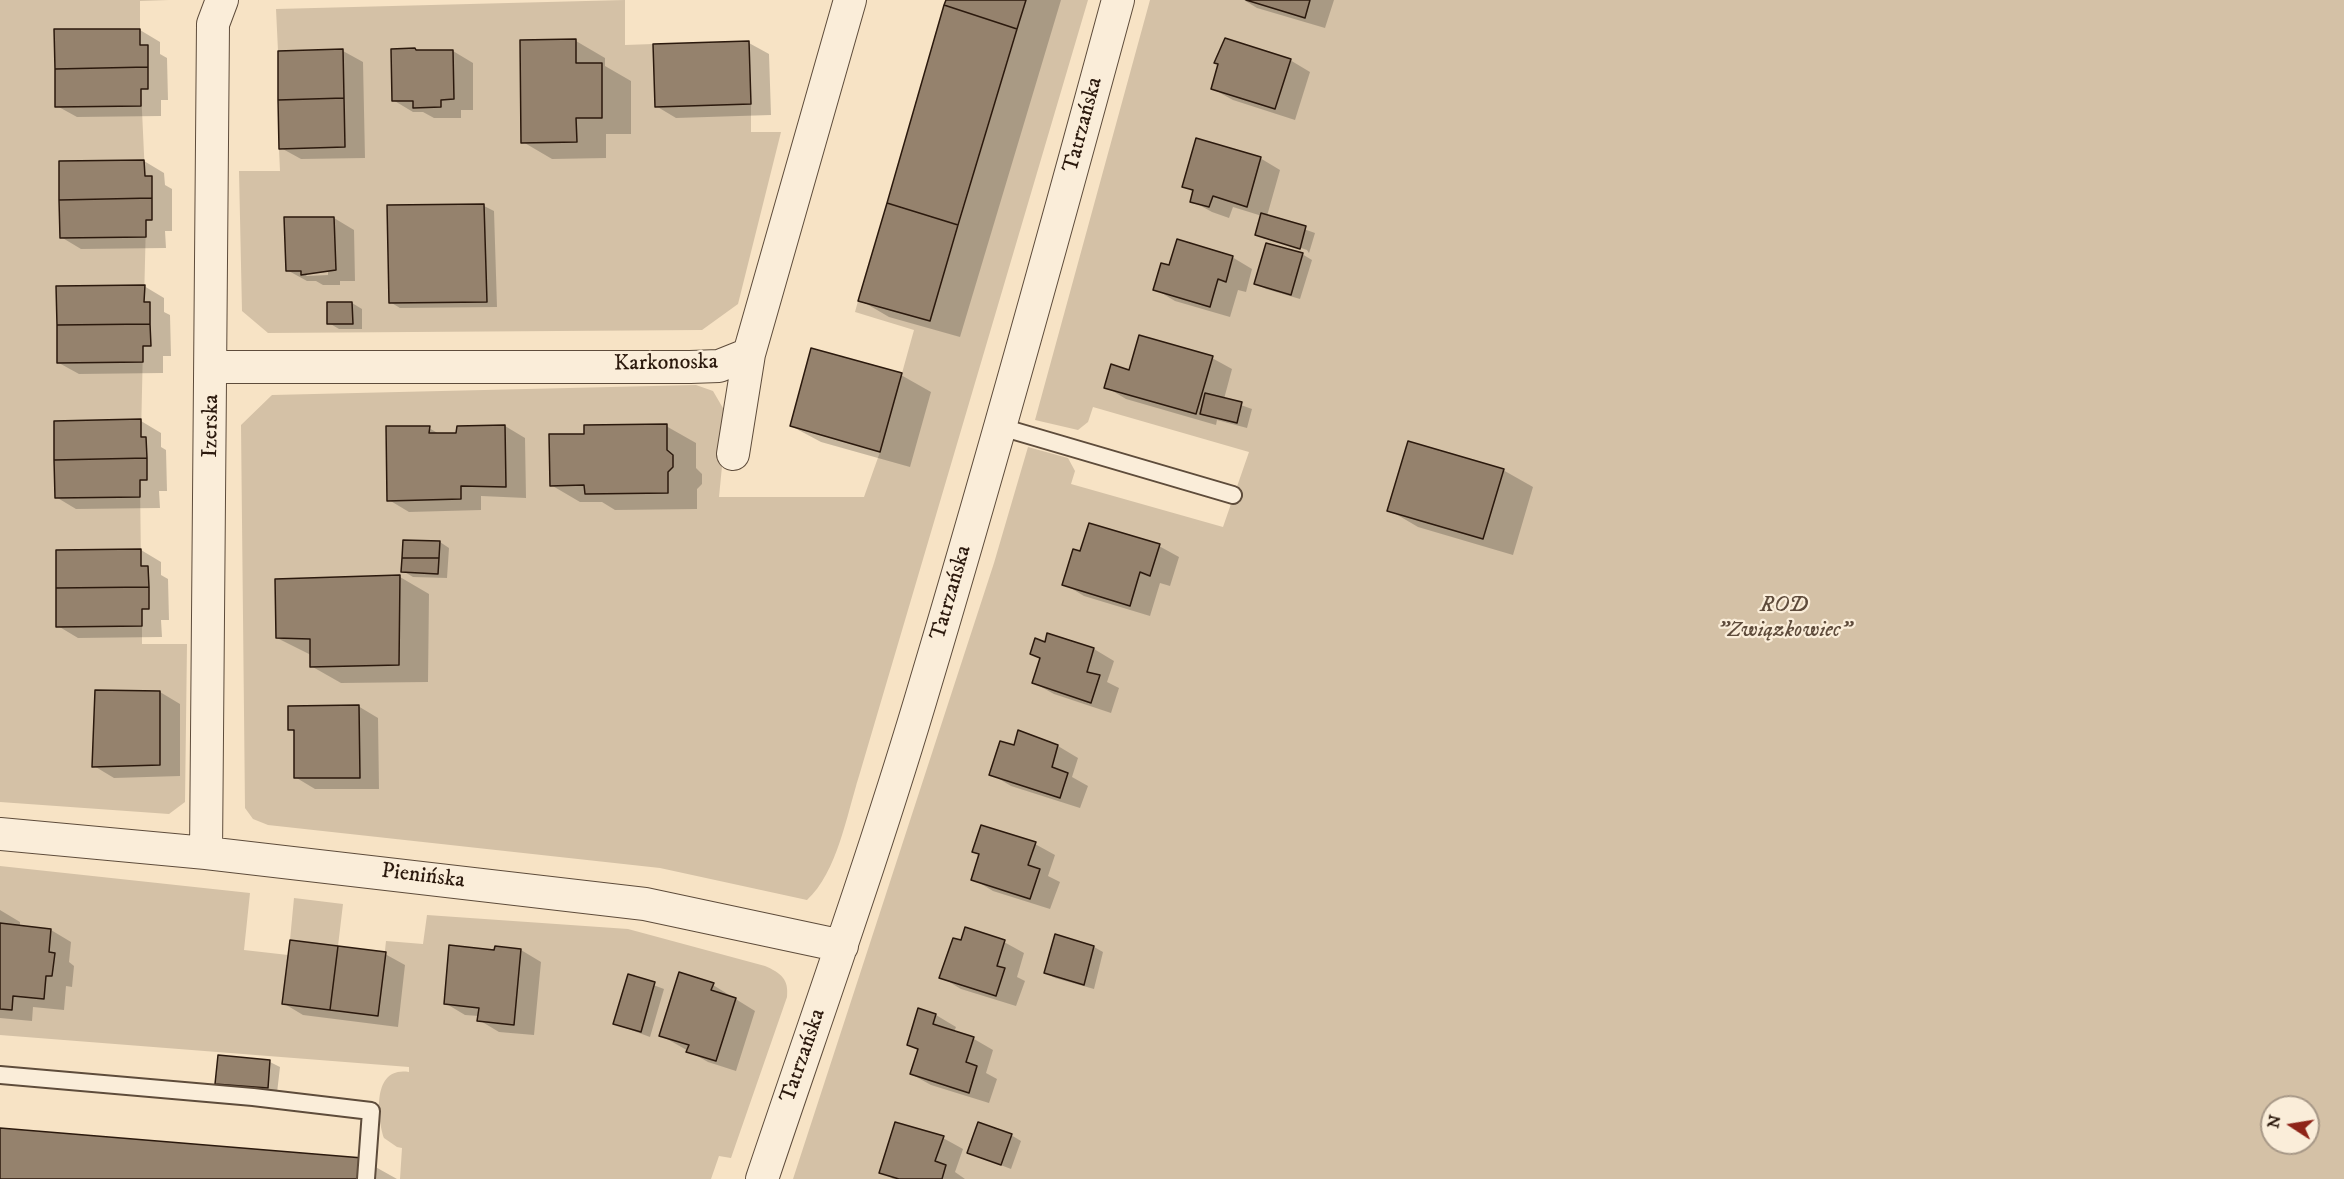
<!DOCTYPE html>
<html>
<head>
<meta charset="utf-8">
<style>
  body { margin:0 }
  #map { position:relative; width:2344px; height:1179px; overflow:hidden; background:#f7e3c5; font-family:"IM FELL DW Pica",serif }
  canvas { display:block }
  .north { position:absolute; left:2260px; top:1095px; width:60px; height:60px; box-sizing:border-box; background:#faedd9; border:2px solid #a79887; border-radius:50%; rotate:282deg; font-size:16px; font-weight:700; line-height:24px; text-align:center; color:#2b190d }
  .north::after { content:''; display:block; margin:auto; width:21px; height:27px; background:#8f2418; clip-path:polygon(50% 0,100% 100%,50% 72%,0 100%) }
</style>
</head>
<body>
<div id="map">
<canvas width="2344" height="1179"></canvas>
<div class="north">N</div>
</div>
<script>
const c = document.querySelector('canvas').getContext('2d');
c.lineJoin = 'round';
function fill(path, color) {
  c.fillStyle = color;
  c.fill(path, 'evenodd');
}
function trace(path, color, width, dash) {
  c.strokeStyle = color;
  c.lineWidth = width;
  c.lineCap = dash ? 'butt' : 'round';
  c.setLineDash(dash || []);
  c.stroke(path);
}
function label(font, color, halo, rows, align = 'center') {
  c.font = font + ' "IM FELL DW Pica",serif';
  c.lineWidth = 4.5;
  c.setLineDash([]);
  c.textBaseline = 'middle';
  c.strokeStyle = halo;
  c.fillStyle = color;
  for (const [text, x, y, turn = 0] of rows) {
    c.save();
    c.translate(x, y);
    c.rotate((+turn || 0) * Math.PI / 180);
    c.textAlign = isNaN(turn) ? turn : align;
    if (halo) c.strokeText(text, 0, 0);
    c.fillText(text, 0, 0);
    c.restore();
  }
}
fill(new Path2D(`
  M0,0h169l-29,1v44l8,22v22h-7l4,87h7v44l-6,1 -2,81h6l1,44h-8l-2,90 5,1 1,43 -7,1 1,85h7l1,43h-7v35h45l-2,158 -16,12 -169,-12z
  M625,0v45l28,-1 2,63 96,-3v28h30l-43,172 -36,26 -434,3 -26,-22 -3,-140h41l-1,-22 66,-2 -2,-97 -65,1 -2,-42z
  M1026,0h62l-229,776c-12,38 -22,97 -52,124l-147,-32 -392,-43 -15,-6 -8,-11 -4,-383 31,-30 424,-10 17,6 14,24 -8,82h145l16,-45 34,-122 -59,-18 3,-11 72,20z
  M1150,0h1194v1179h-1551l201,-616 34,-116 40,11 7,13 -4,13 152,43 26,-75 -156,-45 -5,15 -10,8 -43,-10zM2272,1107h36v36h-36z
  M0,866l250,27 -6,57 44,5 -6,49 96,12 8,-75 37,3 4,-29 201,14 137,37c16,7 24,13 22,31l-56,161 -12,-2 -8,23h-311l2,-31 -5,-1 -13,-9c-7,-22 -12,-72 25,-66v-5l-409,-32z
  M294,898l49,6 -5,42 -48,-6z`), '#d4c1a6');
fill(new Path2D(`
  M948,0h113l-101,337 -71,-20 -29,-17z
  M1244,0h90l-9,28 -68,-20z
  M140,30l20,12v12l7,4 1,42h-7v16l-84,1 -20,-11z
  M576,41l29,17v8l26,15v53h-25v24l-54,1 -29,-17z
  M749,43l20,11 2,61 -95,3 -20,-12z
  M343,51l20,11 2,96 -64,1 -20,-11z
  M453,51l20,12v47h-12v8h-27l-11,-6h-10l-20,-12z
  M1290,60l20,12 -15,48 -62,-20 -20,-11z
  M1260,158l20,12 -13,46 48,17 -6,20 -2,-3 -42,-14v3l-9,-5 6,-18 -29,-9 -4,11 -17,-6 -20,-11 2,-9 -10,-6z
  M144,161l20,12 1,12 7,4v42h-7l1,17 -85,1 -20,-12v-75z
  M484,206l10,5 3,96 -97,1 -10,-6z
  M334,218l20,12 1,51h-15v4h-17l-7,-4h-9l-20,-11zM328,272v3l-21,1 -3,-3z
  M1302,254l10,6 -12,39 -34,-10 -10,-5z
  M1232,257l20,12 -6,23 -8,-2 -8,27 -55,-16 -20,-12 15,-22z
  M144,286l20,12v14l6,3 1,41h-8v17l-84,1 -20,-11z
  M352,303l10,6v20h-23l-10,-6z
  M1212,358l20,11 -8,30 28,10 -5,19 -30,-8 -1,5 -90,-26 -20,-12 24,-15z
  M901,375l30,17 -21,75 -89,-25 -30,-16z
  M141,421l20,12v14l5,3 1,41h-8l1,17 -84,1 -20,-12z
  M505,426l20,12 1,60 -45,-2v14l-72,2 -20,-12 40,-72 12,7z
  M666,426l30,17v25l6,6v10l-5,5v20l-82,1 -13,-8h-22l-29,-17 34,-50z
  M1503,470l30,17 -20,68 -95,-28 -29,-17z
  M440,542l9,6 -2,30 -34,-1 -10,-6z
  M1159,546l20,11 -9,29 -10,-3 -10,33 -66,-20 -20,-12 17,-31z
  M141,550l20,12v13l7,4 1,41h-8l1,17 -84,1 -20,-12z
  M400,577l29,17 -1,88 -87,1 -30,-17v-11l-34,-17z
  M1046,644l48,5 20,12 -7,21 12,6 -8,25 -57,-19 -20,-11 7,-24 -9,-5z
  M160,692l20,12v72l-66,2 -20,-12z
  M358,706l20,12 1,71h-64l-20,-12 1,-44 -6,-4z
  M1058,746l20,12 -6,19 16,9 -8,22 -69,-22 -20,-12 24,-27z
  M1035,844l20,11 -7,21 12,6 -10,27 -57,-18 -20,-12z
  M0,910l20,12v5l31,3 20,12 -2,20 5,4 -2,21 -6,-1 -2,24 -31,-3 -1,14 -32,-3z
  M1004,942l20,11 -7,24 8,4 -9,25 -55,-17 -20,-12z
  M1094,947l9,5 -9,37 -39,-11 -10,-5z
  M521,950l20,12 -7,73 -35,-3 -20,-12v-4l-14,-1 -20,-12 50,-51z
  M385,954l20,11 -7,62 -95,-12 -20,-12z
  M629,976l35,13 -14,48 -35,-13z
  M713,985l42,26 -19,60 -28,-9 -48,-27z
  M919,1010l17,5 20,12 -2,5 20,7 19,11 -7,23 11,6 -8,24 -58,-18 -20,-11 8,-23 -10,-6z
  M270,1062l10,5 -3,26 -50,-4 -10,-6z
  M0,1130l363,30 34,19h-397z
  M1011,1135l10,6 -10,28 -42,-16z
  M943,1138l20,11 -8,23 10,7h-72l-12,-7z`), '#0003');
const building = new Path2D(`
  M946,0h80l-9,29 -73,-24z
  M1246,0h64l-5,18z
  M944,5l73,24 -59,196 -71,-22z
  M54,29h86v16h8v22l-93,2z
  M1225,38l66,21 -16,50 -64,-20 7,-25 -4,-1z
  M576,39v24h26v55h-26l1,24 -56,1 -1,-103z
  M749,41l2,63 -96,3 -2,-63z
  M415,48l1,2h37l1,49 -13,1v7l-28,1v-7h-21l-1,-52z
  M343,49l1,49 -66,2v-49z
  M148,67v22h-7v17l-86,1v-38z
  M344,98l1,49 -66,2 -1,-49z
  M1196,138l65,19 -14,50 -34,-11 -4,11 -19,-5 3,-12 -11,-3z
  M144,160l1,16h7v22l-93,2v-39z
  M152,198v22h-6v17l-86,1 -1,-38z
  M887,203l71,22 -28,96 -72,-20z
  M484,204l3,98 -98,1 -2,-98z
  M1261,213l45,13 -6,23 -45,-14z
  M284,217h50l2,53 -35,5v-4h-15z
  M1177,239l56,17 -7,26 -8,-3 -8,28 -57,-17 8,-27 8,2z
  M1266,243l37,10 -12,42 -37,-11z
  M145,285l-1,17h6v22l-93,1 -1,-39z
  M327,302h25l1,22h-26z
  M150,324l1,22h-8v16l-86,1v-38z
  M1139,335l74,21 -17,58 -92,-26 7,-24 18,6z
  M811,348l91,25 -22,79 -90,-26z
  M1205,393l37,9 -5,21 -37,-9z
  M141,419v18h5l1,21 -93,2v-39z
  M667,424v26l6,5v12l-5,5v21l-83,1 -1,-9 -34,1 -1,-52h35v-9z
  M505,425l1,62 -45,-1v13l-74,2 -1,-75h44l-1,7h27l1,-7z
  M1408,441l96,28 -21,70 -96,-28z
  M147,458v22h-7v17l-85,1 -1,-38z
  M1089,523l71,21 -10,32 -10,-4 -10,34 -68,-21 11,-36 7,2z
  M403,540l37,1 -1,17h-37z
  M141,549v17h7l1,21 -93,1v-38z
  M402,558h37l-1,16 -37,-2z
  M400,575l-1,90 -89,2v-28l-34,-1 -1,-59z
  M149,587v22h-7v17l-86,1v-39z
  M1047,633l47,15 -7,24 13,3 -9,28 -59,-20 8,-25 -10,-4 5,-16 10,4z
  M95,690l65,1v74l-68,2z
  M359,705l1,73h-66v-48h-6v-24z
  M1018,730l40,15 -6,22 16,6 -8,25 -71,-23 11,-34 14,4z
  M981,825l55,17 -8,23 12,4 -10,30 -59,-19 8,-26 -7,-2z
  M0,923l51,6 -2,23 6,1 -3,23h-6l-2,23 -31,-3 -1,14 -12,-1z
  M965,927l40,13 -8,26 8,2 -9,28 -57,-18 14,-40 8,2z
  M1055,934l39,12 -10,39 -40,-12z
  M290,940l48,6 -8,64 -48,-6z
  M449,945l45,5 1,-4 26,3 -7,76 -37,-4 2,-13 -35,-4z
  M338,946l48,6 -8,64 -48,-6z
  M679,972l35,11 -3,7 25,8 -20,63 -30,-9 3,-7 -30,-9z
  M628,974l27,8 -14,50 -28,-8z
  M918,1008l18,6 -3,10 41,13 -8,25 11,4 -8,27 -59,-19 8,-25 -11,-4z
  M218,1055l52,5 -2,28 -53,-4z
  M895,1122l49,14 -9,25 11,4 -4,14h-43l-20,-6z
  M978,1122l34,12 -11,31 -34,-12z
  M0,1128l363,30 -1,21h-362z`);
fill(building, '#95826d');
trace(building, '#2b190d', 1.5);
const lane = new Path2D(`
  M1001,427l232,68
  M0,1075l253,22 118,14 -5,68`);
const street = new Path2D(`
  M212,367h478l29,-1 30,-12 101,-354
  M733,454l16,-100
  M0,834l206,19 439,51 197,42
  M206,853l7,-829 9,-24
  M762,1179c55,-164 114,-328 163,-494 68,-227 131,-456 193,-685`);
trace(lane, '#5e4c3b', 20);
trace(street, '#5e4c3b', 34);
trace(lane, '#faedd9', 16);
trace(street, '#faedd9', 32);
label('22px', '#2b190d', '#faedd9', [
  ["Tatrzańska",1084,125,-75],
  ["Karkonoska",666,364,-1],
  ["Izerska",212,426,-89],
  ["Tatrzańska",952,593,-74],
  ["Pienińska",423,877,7],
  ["Tatrzańska",804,1056,-71]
]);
label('italic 22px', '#5e4b3b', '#faedd9', [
  ["ROD",1784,606],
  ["\"Związkowiec\"",1784,631]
]);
</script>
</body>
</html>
